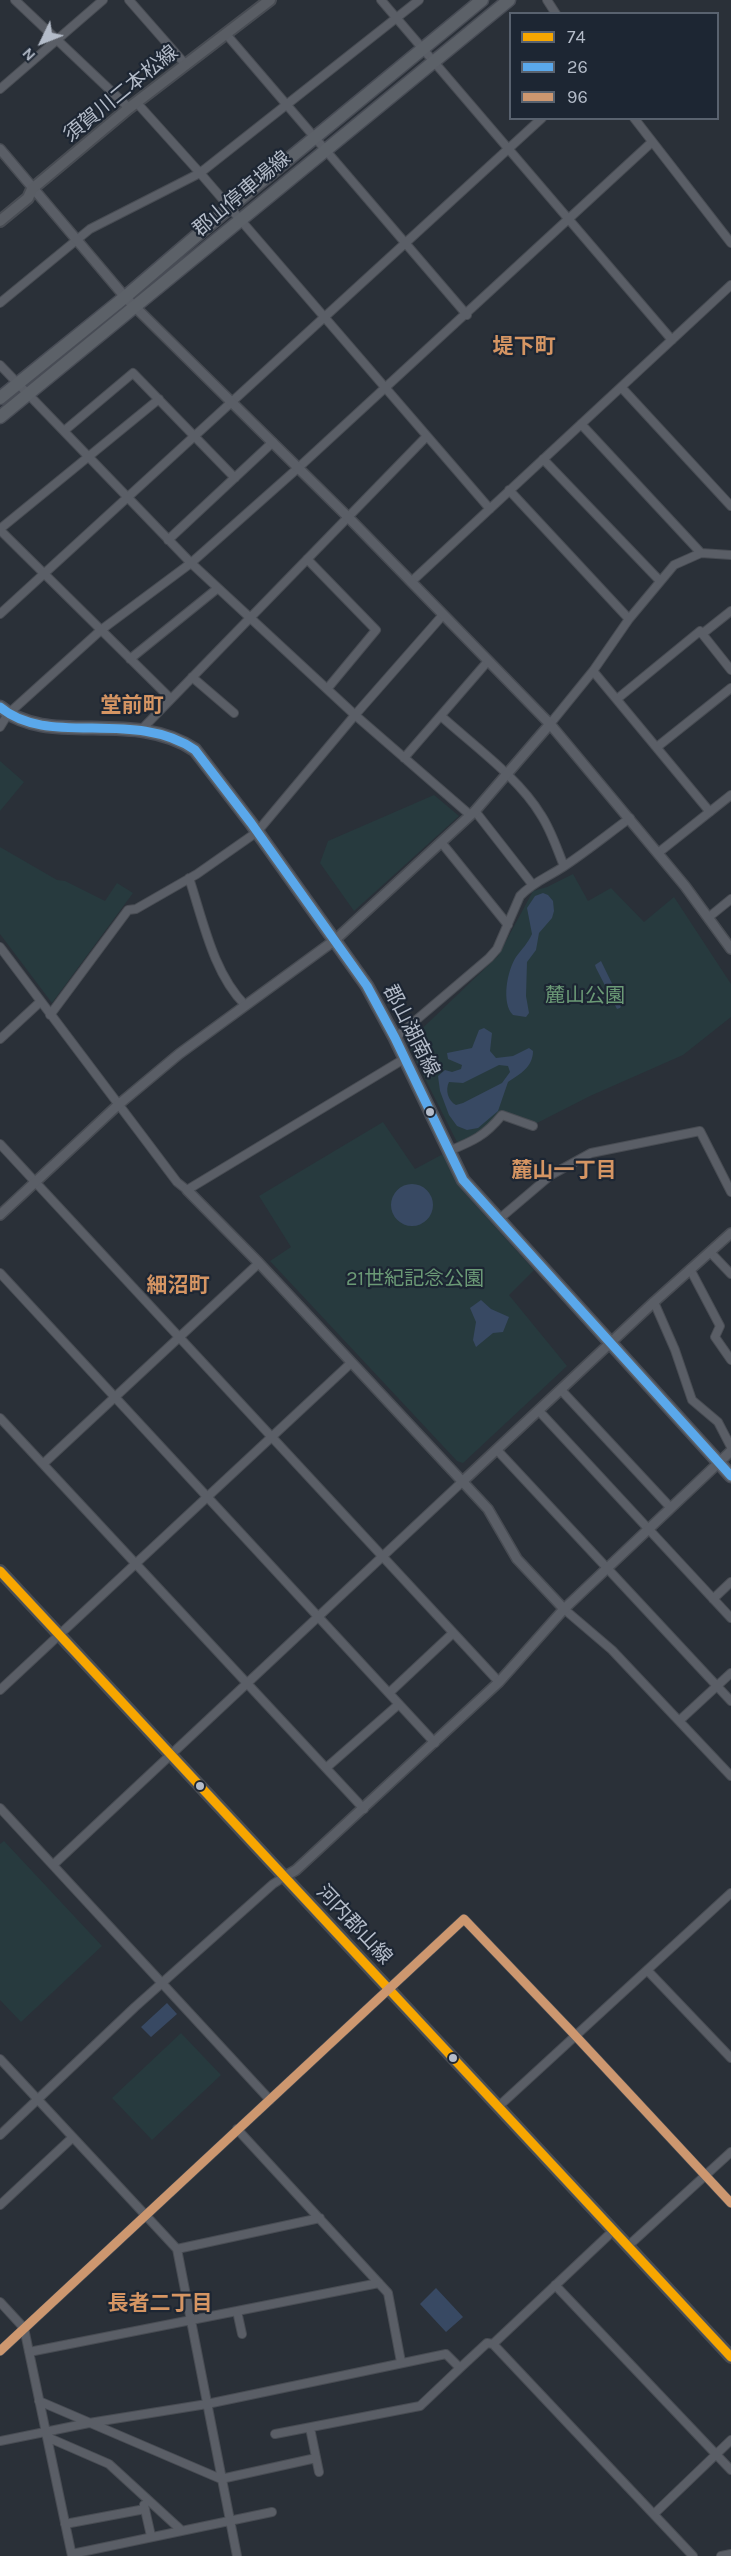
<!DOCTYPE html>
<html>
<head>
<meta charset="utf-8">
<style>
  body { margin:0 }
  #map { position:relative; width:731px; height:2556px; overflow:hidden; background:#2a3038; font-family:Karla,sans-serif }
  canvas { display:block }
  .legend { position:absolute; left:509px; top:12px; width:210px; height:108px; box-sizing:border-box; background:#1d2633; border:2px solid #59626f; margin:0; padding:8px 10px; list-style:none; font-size:18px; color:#b4bcc9 }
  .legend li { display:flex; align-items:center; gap:12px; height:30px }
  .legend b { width:30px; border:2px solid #59626f }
  .north { position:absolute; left:12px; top:12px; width:60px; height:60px; -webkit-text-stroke:4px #1d2633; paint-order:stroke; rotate:227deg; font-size:16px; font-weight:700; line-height:24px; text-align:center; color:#b4bcc9 }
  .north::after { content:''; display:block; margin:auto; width:21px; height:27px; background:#b4bcc9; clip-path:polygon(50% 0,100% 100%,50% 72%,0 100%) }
</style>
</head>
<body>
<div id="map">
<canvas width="731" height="2556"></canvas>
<ul class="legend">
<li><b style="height:8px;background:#f7a600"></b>74</li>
<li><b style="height:8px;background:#5aa8eb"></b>26</li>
<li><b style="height:8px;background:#cd976f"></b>96</li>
</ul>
<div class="north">N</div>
</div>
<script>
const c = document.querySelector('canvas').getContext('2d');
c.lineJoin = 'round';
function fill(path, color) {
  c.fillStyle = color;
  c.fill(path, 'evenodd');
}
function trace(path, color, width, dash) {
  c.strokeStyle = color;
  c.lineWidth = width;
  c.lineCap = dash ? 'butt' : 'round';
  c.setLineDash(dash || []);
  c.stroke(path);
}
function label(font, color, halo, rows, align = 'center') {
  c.font = font + ' Karla,"Noto Sans JP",sans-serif';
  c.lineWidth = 4.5;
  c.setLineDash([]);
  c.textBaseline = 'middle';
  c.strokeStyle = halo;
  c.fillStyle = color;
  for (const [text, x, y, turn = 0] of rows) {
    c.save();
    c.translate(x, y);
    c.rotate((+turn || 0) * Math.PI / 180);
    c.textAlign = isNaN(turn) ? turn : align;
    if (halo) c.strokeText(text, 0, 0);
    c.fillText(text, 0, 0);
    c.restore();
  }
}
fill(new Path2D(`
  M0,761l24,21 -24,29z
  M434,795l25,21 -105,95 -34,-48 8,-22z
  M0,847l57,33 8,1 40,20 12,-18 16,10 -81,110 -52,-69z
  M573,874l15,27 23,-13 33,34 30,-25 57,87v33l-48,38 -93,41 -51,26 -5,2 -34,-11 -24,24 -18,7 -51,-101 91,-87 35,-65 14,-4z
  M383,1122l32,47 28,-15 18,35 73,81 -25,25 58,71 -104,97 -6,-2 -187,-200 21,-14 -32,-51z
  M4,1841l98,105 -81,76 -21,-22v-156z
  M181,2033l40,42 -69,65 -40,-42z`), '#273a3e');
fill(new Path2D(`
  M543,893l5,2 5,6 1,10 -2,7 -13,15 -3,17 -9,12 -1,34 3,17 -3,4 -13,-2c-12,-12 -6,-44 3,-58 6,-8 12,-14 16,-23l-5,-26 8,-12z
  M601,961l21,43 -2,4 -3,1 -21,-41 -1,-3z
  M484,1028l8,5 -2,18 6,7 17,-2 16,-8 4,3c0,16 -13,23 -25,31l-10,29 -20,17 -11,2 -10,-4 -8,-11 -9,-24 -2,-15 7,-6 7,2 9,-3 1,-4 -14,-6 -1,-6 25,-5 7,-18zM499,1065l9,1 2,6 -8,11 -39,20 -7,2c-8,-4 -11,-15 -7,-23l14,1z
  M391 1205a21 21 0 1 1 42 0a21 21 0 1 1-42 0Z
  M481,1300l10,9 18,8 -6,15 -10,1 -17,14 -3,-7 3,-18 -6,-14z
  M167,2003l10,11 -26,23 -10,-10z
  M436,2288l27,29 -17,15 -26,-28z`), '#384963');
const minor = new Path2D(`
  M15,0l114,108
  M129,0l57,65
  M381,0l291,340
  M547,0l9,14
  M226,34l241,281
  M0,89l103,-89
  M137,103l63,70 290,336
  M634,118l97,125
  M0,303l90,-74 110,-56 219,-173
  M0,365l191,198 164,152 114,99
  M621,387l110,119
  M581,424l120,129
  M64,431l69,-58 102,105
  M543,459l117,122
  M509,490l120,129
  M0,529l159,-130
  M0,530l171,169
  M168,540l105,-98
  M307,559l69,71 -49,59
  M411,582l320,-297
  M0,614l542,-496
  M702,634l29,-23
  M130,659l88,-71
  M593,671l117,141
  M192,677l42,36
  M617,699l83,-68 31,39
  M441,716c32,29 78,62 100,99 10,15 16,34 23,51
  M550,724l43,-53 36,-52 45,-54 27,-12 30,2
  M0,727l8,-13 93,-84 90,-67 107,-95 354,-326
  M141,730l285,-293
  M657,747l74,-59
  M404,758l84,-97
  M475,811l57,73
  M441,842l67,83
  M658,853l73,-58
  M189,878c14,42 24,95 56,127
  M709,917l22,-18
  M0,947l177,235 10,8 217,-131
  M50,1015l78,-105 8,-1 61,-35 60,-42 98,-117 87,-99
  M395,1038l94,-80 8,-9 23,-53c13,-14 28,-19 43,-29 23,-15 45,-33 67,-49
  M0,1039l40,-37
  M0,1144l499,538
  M449,1151c24,-10 36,-15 53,-36l31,11
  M498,1220l53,-45 40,-22 109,-22 31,61
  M711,1253l20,21
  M690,1269l30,57 -5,11 16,23
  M0,1273l435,470
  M654,1302l21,48 17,50 26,22 13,25
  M561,1390l109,117
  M539,1411l192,207
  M0,1418l364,391
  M497,1450l234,251
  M43,1464l216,-201
  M713,1599l18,-17
  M564,1609l48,41 119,126
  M0,1690l351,-327
  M389,1693l64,-60
  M680,1720l51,-47
  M326,1768l73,-64
  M0,1808l270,292
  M53,1865l409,-383
  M647,1970l84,88
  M0,2059l177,190 60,307
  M499,2106l232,-213
  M237,2129l151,164 13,69
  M0,2135l135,-128 138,-123 11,-7
  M0,2205l72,-67
  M628,2246l103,-94
  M177,2249l143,-31
  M555,2285l176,185
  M0,2302l24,26 48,228
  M237,2311l5,23
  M493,2344l200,212
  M0,2351l464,-432 107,112 160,172
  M29,2352l350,-69
  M39,2401l182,78 95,-21
  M310,2428l9,44
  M275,2434l145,-28 40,-38
  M47,2437l62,27 72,66
  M0,2441l89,-18 118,-19 239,-50 14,14 27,-25 6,1 121,-114
  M144,2505l7,31
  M654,2514l77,-74
  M65,2524l80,-15
  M72,2554l200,-42
  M721,2556l10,-2`);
const tertiary = new Path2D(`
  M0,149l125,148 223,220 202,207 135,162 46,63
  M187,1190l72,73 229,246 29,50 47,50
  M0,1215l118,-110 61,-51 156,-114 140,-129 75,-87
  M462,1482l192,-180 77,-69
  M284,1877l12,-7 203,-188 65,-73 167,-158`);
const secondary = new Path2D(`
  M0,221l28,-23 4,-9 97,-81 141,-108
  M0,1571l731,786`);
const primary = new Path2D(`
  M0,398l125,-101 104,-89 253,-208
  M0,417l509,-417
  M0,707c47,41 135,1 195,43l56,73 116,163 28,52 68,142 268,296`);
trace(minor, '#484c53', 10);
trace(tertiary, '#484c53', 12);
trace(secondary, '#484c53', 14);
trace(primary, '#484c55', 15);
trace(minor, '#5a5e66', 8);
trace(tertiary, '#5a5e66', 9);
trace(secondary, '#595d64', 10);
trace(primary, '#5c6168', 12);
trace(new Path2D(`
  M0,1571l731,786`), '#f7a600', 9);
trace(new Path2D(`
  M0,707c47,41 135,1 195,43l56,73 116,163 28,52 68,142 268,296`), '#5aa8eb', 9);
trace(new Path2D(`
  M0,2351l464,-432 107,112 160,172`), '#cd976f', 9);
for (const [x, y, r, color] of [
  [430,1112,5,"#b4bcc9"],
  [200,1786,5,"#b4bcc9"],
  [453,2058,5,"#b4bcc9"]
]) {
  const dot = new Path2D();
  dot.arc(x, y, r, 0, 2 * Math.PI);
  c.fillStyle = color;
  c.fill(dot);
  trace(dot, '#1d2633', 2);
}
label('20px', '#b4bcc9', '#1d2633', [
  ["須賀川二本松線",121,94,-39],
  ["郡山停車場線",242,194,-40],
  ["郡山湖南線",411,1031,63],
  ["河内郡山線",354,1925,47]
]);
label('20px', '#6b9a76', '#1d2633', [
  ["麓山公園",585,996],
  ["21世紀記念公園",415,1279]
]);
label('bold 21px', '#d59563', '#1d2633', [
  ["堤下町",524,347],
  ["堂前町",132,706],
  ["麓山一丁目",564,1171],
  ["細沼町",178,1286],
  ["長者二丁目",160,2304]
]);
</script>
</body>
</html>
